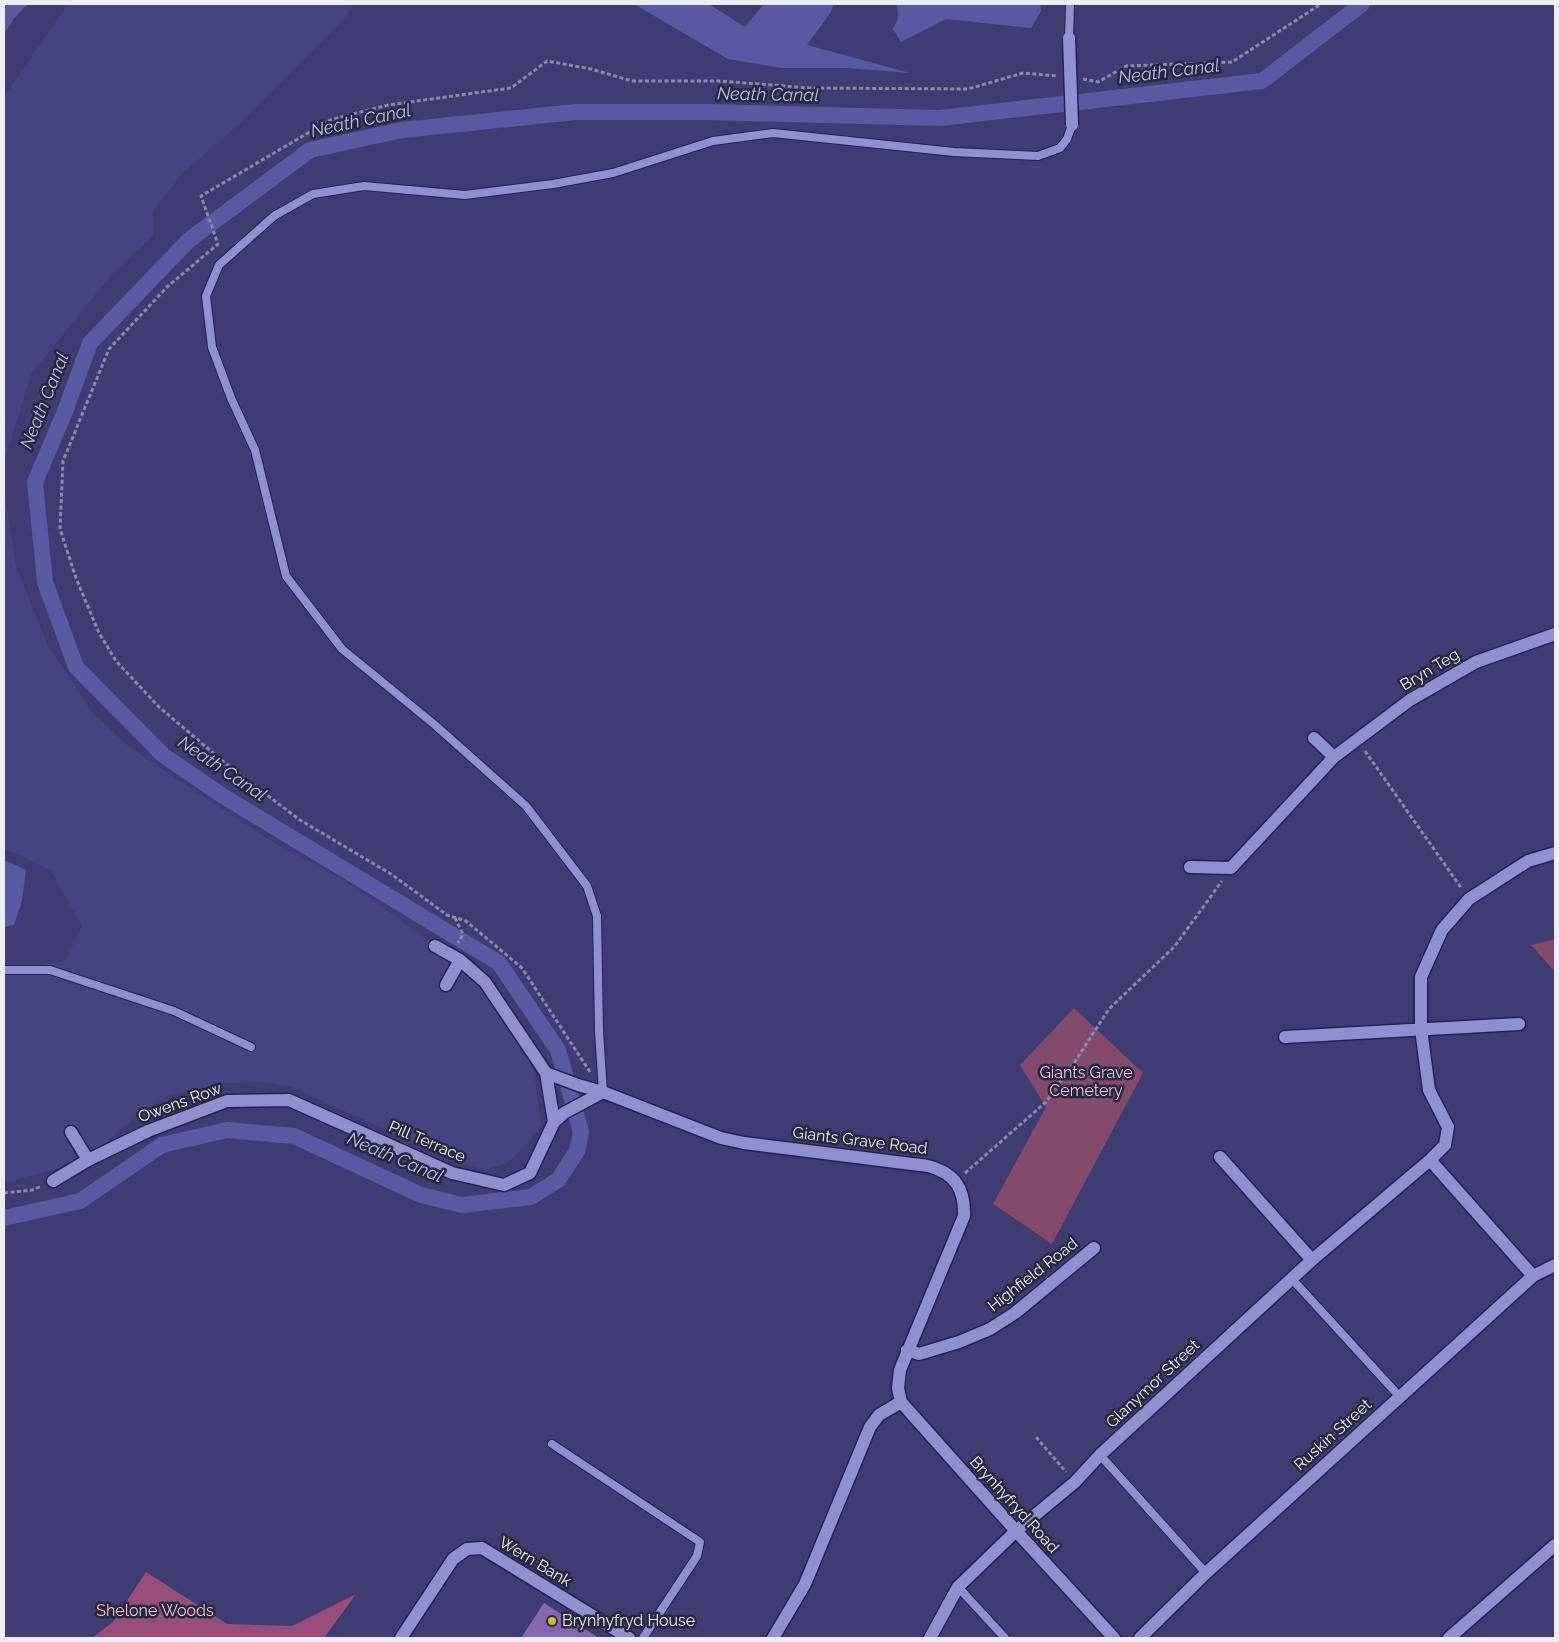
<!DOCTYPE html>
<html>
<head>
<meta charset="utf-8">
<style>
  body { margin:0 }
  #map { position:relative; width:1559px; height:1642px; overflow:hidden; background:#3e3c72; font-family:Raleway,sans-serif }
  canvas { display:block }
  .frame { position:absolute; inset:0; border:5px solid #edeefc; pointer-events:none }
</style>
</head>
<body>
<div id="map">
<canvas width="1559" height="1642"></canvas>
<div class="frame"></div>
</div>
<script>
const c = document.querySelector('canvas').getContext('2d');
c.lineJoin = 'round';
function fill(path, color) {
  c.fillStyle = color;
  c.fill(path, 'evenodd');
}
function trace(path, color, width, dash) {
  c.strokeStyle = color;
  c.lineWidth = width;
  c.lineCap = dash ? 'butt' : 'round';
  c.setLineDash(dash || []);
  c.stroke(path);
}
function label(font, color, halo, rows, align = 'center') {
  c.font = font + ' Raleway,sans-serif';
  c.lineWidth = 5;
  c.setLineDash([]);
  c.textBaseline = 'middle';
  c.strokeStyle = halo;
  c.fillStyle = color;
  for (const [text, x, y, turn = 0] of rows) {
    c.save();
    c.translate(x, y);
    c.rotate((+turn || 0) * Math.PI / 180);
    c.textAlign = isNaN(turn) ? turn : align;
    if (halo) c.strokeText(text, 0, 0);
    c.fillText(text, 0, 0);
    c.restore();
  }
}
fill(new Path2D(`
  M68,4h286l-9,14 -105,105 -59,52 -28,36v25l-41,38 -81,100 -27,89v-366z
  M4,490l12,76 31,78 45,68 35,33 57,39 105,68 37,18 37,23 122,89 49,88 7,55 -13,19 -19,18 -23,8 -26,-7 -169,-76 -27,-5 -39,1 -58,13 -36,24 -43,40 -84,23v-213l61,-9 17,-35 -31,-55 -31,-16 -16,-5z`), '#454380');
fill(new Path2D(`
  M1555,939v33l-24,-27z
  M1074,1008l69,65 -91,171 -59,-40 53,-97 -26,-42z`), '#834a6d');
fill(new Path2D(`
  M146,1572l81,52 65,2 64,-32 -32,44h-232l21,-16z`), '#984e7d');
fill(new Path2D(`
  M4,4h24l-14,14 -10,16z
  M634,4h75l36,23 19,-23h70l-3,8 -24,33 103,28 -64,-5h-64l-54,-9z
  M897,4h143l1,7 -10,17 -85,-9 -45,23 -8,-13 5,-10z
  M4,860l22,10 -4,30 -8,25 -10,2z`), '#5c59a3');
trace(new Path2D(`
  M4,1218l76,-17 82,-56 65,-15 67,6 127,59 41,10 69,-8 27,-17 19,-29 4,-19 -23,-82 -59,-87 -276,-167 -60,-41 -87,-88 -31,-85 -10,-100 29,-68 26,-71 99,-103 121,-90 92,-20 174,-18h131l233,6 322,-37 100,-77`), '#5c59a3', 16);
fill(new Path2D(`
  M544,1603l55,35h-78z`), '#8667b0');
const service = new Path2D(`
  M1069,38l1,-34
  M4,970h46l124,41 77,36
  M603,1092l-4,-61 -2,-115 -10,-30 -61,-80 -91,-81 -93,-76 -56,-73 -31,-126 -24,-52 -19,-51 -6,-51 13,-31 55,-49 39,-22 51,-8 101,9 88,-11 60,-11 100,-32 60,-8 181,19 84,4 22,-8 7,-9 5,-14
  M1292,1279l108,118
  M552,1444l148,98 -3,14 -54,82
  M1100,1455l106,118
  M958,1587l47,51`);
const minor = new Path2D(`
  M1314,738l20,19 76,-57 66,-38 79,-28
  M1190,867l41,1 103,-111
  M435,946l25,14 25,22 61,91 8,49
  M446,985l14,-25
  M1285,1037l234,-13
  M546,1073l32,12 25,7 118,46 23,5 184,23c27,7 37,23 36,50l-64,154 -2,18 3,14 115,129 98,107
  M71,1132l17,28
  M1220,1157l92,103
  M1430,1160l103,116
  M53,1181l35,-21 60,-29 79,-30 62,-1 163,73 52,12 26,-12 24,-51 10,-9 39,-21
  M907,1350l12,4 40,-12 31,-13 25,-16 79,-65
  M401,1638l52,-79 14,-10 15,-1 147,90
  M773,1638l32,-54 65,-157 9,-12 22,-13
  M930,1638l28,-51 58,-56 59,-49 25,-27 212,-195 118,-100 15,-15 3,-18 -19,-37 -8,-61v-52l21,-47 27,-31 59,-38 27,-8
  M1140,1638l66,-65 327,-297 22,-11
  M1449,1638l106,-93`);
trace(service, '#262155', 10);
trace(minor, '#262155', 15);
trace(new Path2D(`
  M1083,79l15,3 28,-16 106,-4 89,-58
  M1365,751l97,138
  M455,918l8,16 -5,9
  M590,1072l-68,-104 -56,-47 -19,-6 -56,-41 -91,-54 -69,-52 -72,-61 -43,-46 -17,-28 -23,-55 -16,-49 3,-68 46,-112 58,-62 51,-43 -17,-48 129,-76 58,-15 123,-17 36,-27 44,8 41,12h89l88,7 159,1 55,-16 35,3
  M965,1173l81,-71 24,-33 39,-60 65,-62 48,-66
  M4,1193l28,-3 10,-4
  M1036,1437l30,35`), '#8a89ae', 3, [4, 2.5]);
trace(service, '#8f90cd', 8);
trace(minor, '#8f90cd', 12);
const minorBridge = new Path2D(`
  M1069,38l3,87`);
trace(minorBridge, '#262155', 15, []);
trace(minorBridge, '#8f90cd', 12);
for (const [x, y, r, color] of [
  [552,1621,5,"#c9bb3a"]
]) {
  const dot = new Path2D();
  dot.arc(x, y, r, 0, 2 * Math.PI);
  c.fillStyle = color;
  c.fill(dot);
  trace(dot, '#272740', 2);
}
label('16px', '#edeefc', '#272740', [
  ["Bryn Teg",1430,670,-31],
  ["Owens Row",180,1103,-20],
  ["Giants Grave Road",860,1141,7],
  ["Pill Terrace",427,1142,23],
  ["Highfield Road",1033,1275,-38],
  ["Glanymor Street",1153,1384,-43],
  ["Ruskin Street",1333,1435,-42],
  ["Brynhyfryd Road",1014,1505,48],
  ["Wern Bank",535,1562,31]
]);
label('16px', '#fbbce1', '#272740', [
  ["Giants Grave",1086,1073],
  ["Cemetery",1086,1091],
  ["Shelone Woods",155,1611]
]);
label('16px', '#edeefc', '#272740', [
  ["Brynhyfryd House",562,1621]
], 'left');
label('italic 18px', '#b6b8f5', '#272740', [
  ["Neath Canal",1169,72,-7],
  ["Neath Canal",768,95,1],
  ["Neath Canal",361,121,-12],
  ["Neath Canal",45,401,-68],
  ["Neath Canal",222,769,34],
  ["Neath Canal",395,1158,23]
]);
</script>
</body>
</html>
